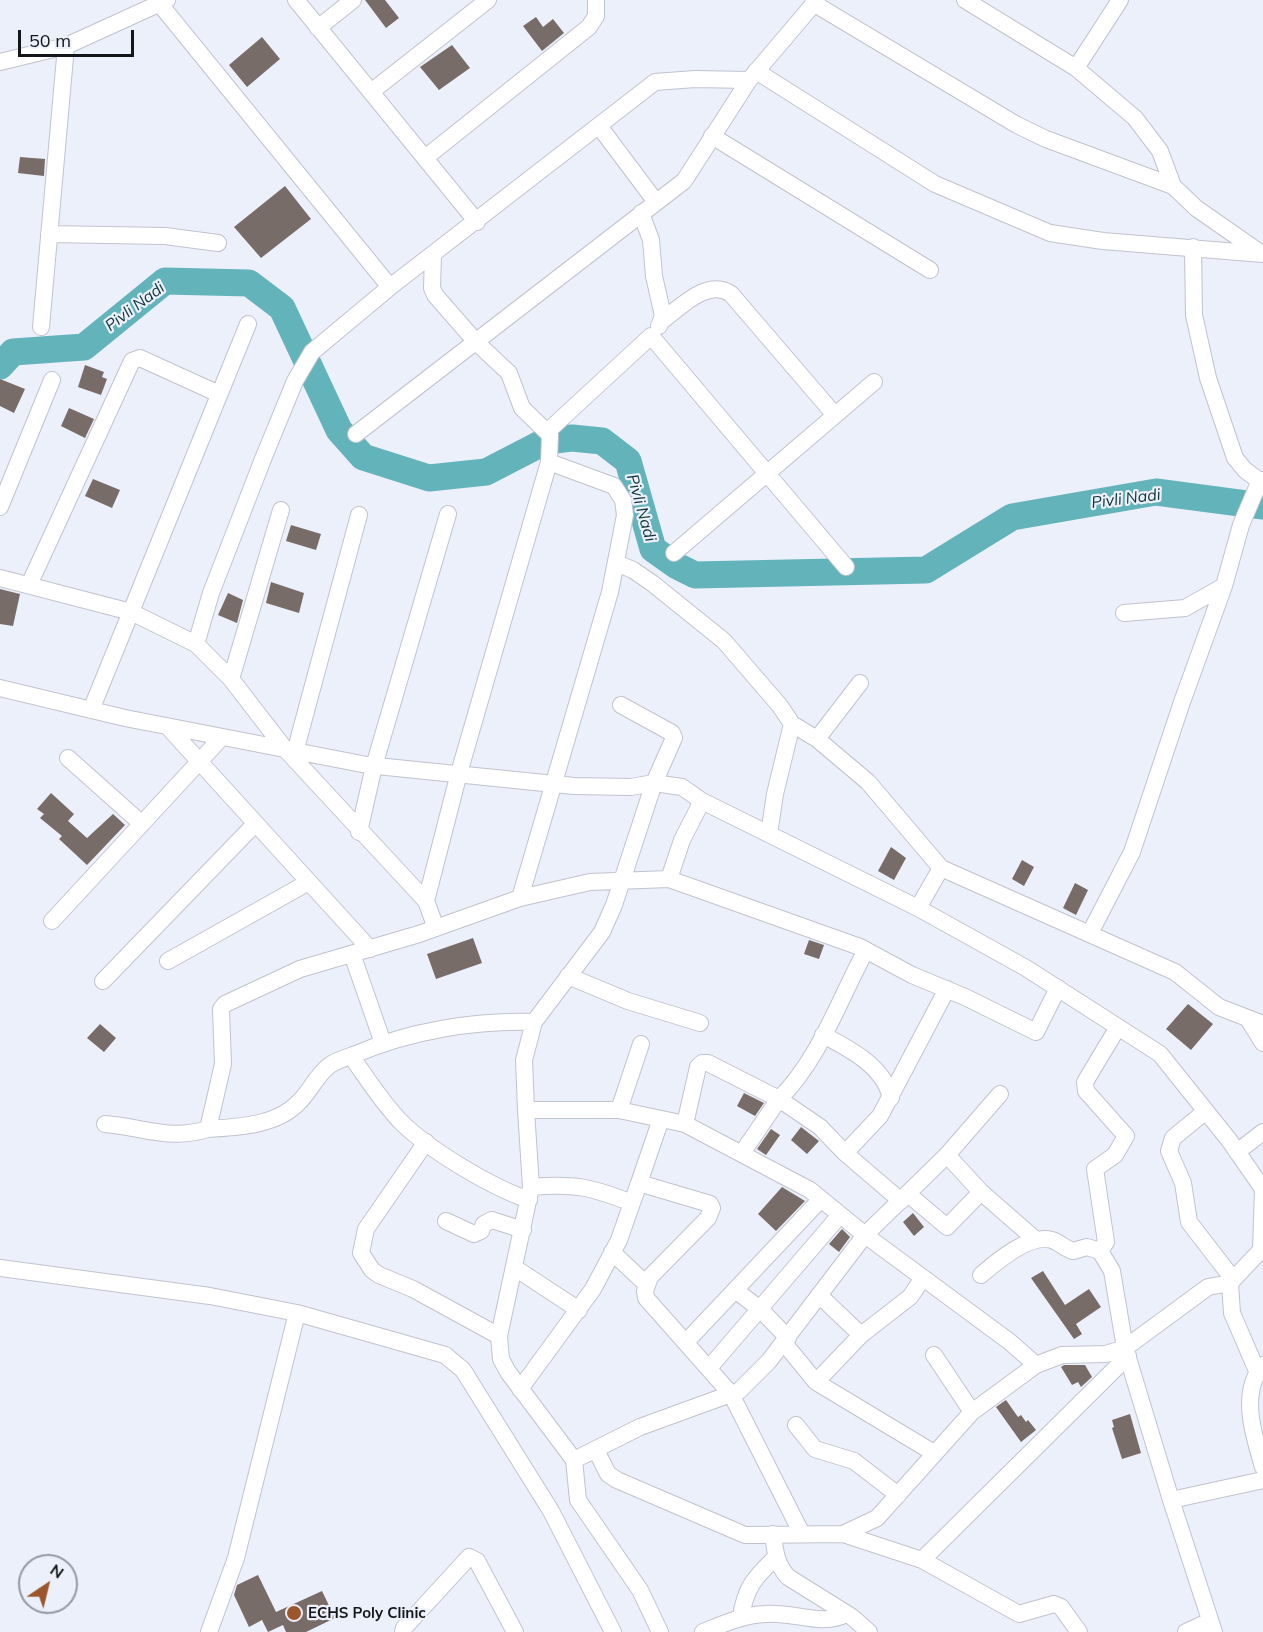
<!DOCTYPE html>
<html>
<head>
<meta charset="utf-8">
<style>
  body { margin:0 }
  #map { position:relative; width:1263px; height:1632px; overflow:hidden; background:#ecf0fb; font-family:Mulish,sans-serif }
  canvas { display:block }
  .north { position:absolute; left:18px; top:1554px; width:60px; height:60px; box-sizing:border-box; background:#ecf0fb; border:2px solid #9699a1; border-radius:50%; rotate:35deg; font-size:16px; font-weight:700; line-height:24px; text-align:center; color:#15161a }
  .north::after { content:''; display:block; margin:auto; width:21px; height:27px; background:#9c562c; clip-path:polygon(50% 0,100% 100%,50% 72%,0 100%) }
  .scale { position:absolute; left:18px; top:30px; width:116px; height:27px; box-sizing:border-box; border:3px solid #15161a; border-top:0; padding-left:8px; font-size:18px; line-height:21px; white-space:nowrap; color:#15161a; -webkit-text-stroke:4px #ecf0fb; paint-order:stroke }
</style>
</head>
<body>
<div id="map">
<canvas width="1263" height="1632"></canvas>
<div class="north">N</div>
<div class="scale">50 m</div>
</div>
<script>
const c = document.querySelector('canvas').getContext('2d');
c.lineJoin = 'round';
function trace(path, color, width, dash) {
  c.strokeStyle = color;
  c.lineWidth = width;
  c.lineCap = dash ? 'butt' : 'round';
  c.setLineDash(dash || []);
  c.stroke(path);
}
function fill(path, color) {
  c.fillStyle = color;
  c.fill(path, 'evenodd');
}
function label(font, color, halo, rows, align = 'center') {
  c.font = font + ' Mulish,sans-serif';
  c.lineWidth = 4.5;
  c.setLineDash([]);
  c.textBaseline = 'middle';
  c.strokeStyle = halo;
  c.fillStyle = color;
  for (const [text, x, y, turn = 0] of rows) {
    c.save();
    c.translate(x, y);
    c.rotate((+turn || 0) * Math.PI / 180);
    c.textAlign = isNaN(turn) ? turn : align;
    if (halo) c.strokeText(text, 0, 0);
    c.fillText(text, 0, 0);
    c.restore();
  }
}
trace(new Path2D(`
  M0,366l13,-14 71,-5 81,-66 84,2 33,25 57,122 24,27 66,21 57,-6 60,-31 26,-3 30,3 26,20 25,88 24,17 18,9 231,-5 86,-53 144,-25 107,14`), '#63b3bb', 27);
fill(new Path2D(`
  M365,0h20l14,18 -13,10z
  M536,17l7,10 10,-8 11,14 -22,18 -19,-25z
  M262,37l18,22 -33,28 -18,-22z
  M452,45l18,23 -31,22 -19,-23z
  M20,157l25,2 -1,17 -26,-3z
  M285,186l26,33 -50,39 -27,-31z
  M85,365l19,7 -2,5 5,2 -6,16 -23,-8z
  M0,379l25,10 -11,24 -14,-7z
  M69,408l25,11 -9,19 -24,-12z
  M93,479l27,11 -8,18 -27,-12z
  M291,525l30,9 -5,16 -30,-9z
  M271,582l33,11 -5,20 -33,-10z
  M0,589l20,5 -7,32 -13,-2z
  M228,593l15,7 -6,23 -19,-8z
  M51,793l23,21 -6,7 19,17 26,-24 12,11 -38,40 -28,-26 3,-3 -22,-18 4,-4 -7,-5z
  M891,847l15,11 -12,22 -16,-9z
  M1022,860l12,7 -10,19 -12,-7z
  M1075,883l13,7 -12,25 -13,-7z
  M473,938l9,25 -46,16 -9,-25z
  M809,940l15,5 -5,14 -15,-5z
  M1188,1004l25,20 -22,26 -25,-21z
  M100,1024l16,14 -12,14 -17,-14z
  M744,1093l20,10 -9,13 -18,-10z
  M801,1127l18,14 -12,13 -16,-14z
  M771,1129l9,6 -14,20 -9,-6z
  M782,1187l23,14 -29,30 -18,-17z
  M913,1213l11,14 -10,9 -11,-14z
  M842,1229l8,8 -11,15 -10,-8z
  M1043,1271l22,34 24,-16 12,18 -25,17 6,10 -8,5 -43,-61z
  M1064,1365h21l7,12 -11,10 -3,-5 -6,3 -11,-18z
  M1006,1400l12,17 3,-2 5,7 2,-2 8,10 -15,12 -25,-35z
  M1130,1414l11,39 -19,6 -10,-31 2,-1 -2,-7z
  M258,1575l18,37 46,-21 13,27 -29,14h-20l-3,-7 -15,7 -6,-12 -13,7 -15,-32 3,-10z`), '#776c67');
const minor = new Path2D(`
  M296,0l181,222
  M965,0l111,68 59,50 25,33 13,35 23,22 63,44
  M159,3l231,284
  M813,3l204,122 29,14 127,47
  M318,28l35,-28
  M0,62l66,-16 101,-46
  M1076,68l44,-68
  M756,71l179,113 115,49 53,8 160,13
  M371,92l117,-92
  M599,126l57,76
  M712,136l218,134
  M425,158l164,-131 7,-11v-16
  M641,213l10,27 3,36 9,40 -4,10
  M49,234l116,2 53,7
  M1193,247l1,68 14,63 27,80 10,12 16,12
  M663,320c19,-14 45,-42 68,-26l103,120
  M41,327l25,-281
  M548,431l103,-95 195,231
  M356,434l328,-253 65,-101
  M0,507l52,-127
  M674,553l200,-171
  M616,563l17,7 19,13 72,58 56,65 12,18 25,15 51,43 73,86
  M0,578l131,34 65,32 35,35 54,70 141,152 10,27
  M29,585l103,-224 8,-3 79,36
  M1124,613l61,-5 39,-22
  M196,644l15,-51 52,-134 32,-78 17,-29 78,-65 265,-205 40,-3 54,1 68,-80
  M231,679l50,-169
  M0,688l125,30 242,47 207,21 57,1 23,-4 28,4 20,14 216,107 108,60 134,86 69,86 34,49 -2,61 -31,33 2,30 25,58
  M91,710l157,-386
  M168,727l202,222
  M817,739l43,-56
  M295,752l64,-237
  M68,758l74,66
  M359,832l15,-66 74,-252
  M769,834l6,-40 17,-70
  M669,879l13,-39 20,-39
  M520,898l90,-306 15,-77 -2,-15 -9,-14 -65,-24
  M426,901l33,-128 90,-311 1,-27 -28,-27 -13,-35 -33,-31 -41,-47 -3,-7 1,-33
  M918,908l23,-40 234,104 44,35 44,17
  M52,921l170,-184
  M1090,933l42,-81 50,-150 42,-116 17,-61 17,-40 5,-5
  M866,950c-27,50 -47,110 -87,149l41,28 25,26 35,-37 67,-127
  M352,954l31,89
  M168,961l139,-78
  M568,976l60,25 72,22
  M103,981l152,-157
  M1248,1019l15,24
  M534,1022c-59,-2 -124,9 -178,32 -8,3 -19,6 -26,11 -13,9 -20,27 -32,38 -22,23 -61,24 -90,26l15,-65 -2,-55 4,-5 75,-35 119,-35 101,-36 70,-16 79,-3 191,68 52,28 53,22 71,35 22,-44
  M1118,1027l-33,55 1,9 40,45 -11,19 -20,14 11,73 -6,9 12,20 13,77 46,152 92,-20
  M823,1035c25,13 61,31 68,63
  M351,1056c16,22 31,47 51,67 29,28 89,64 127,77
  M526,1110l5,77 -32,149 2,23 7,13 66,88 4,40 62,90 20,42
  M619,1110l22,-66
  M1206,1111l-33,27 -4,13 14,32 6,39 44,57
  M105,1124c39,3 63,17 103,5
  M685,1124l13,-57 4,-4h6l71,36 -37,54
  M426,1142l-60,87 -5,24 11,17 7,5 34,14 86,47
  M1237,1152l26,-20
  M845,1153l56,48
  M947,1155l53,-61
  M639,1183l22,-64
  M531,1187c43,-4 60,0 101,16
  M908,1194l39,33 34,-35
  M446,1221l28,13 7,-3 3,-7 8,-4 31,10
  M612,1252l34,32
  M0,1268l210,28 87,17 148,42 18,15 88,141 62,121
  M515,1268l64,42
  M981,1275c15,-13 49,-42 71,-35 8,3 14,9 21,11l14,-4 13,4
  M735,1290l25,19 28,29
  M819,1295l42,40
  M686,1342l135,-143
  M784,1343l32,39 45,-47 49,-38 13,-19
  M934,1355l38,57
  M1036,1365l-26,-23 -145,-107 82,-80 34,37 55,48
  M1263,1365c-24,28 -9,71 0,102
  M709,1368l131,-153
  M816,1382l118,71
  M520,1389l73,-100 26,-49 20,-57 71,21 2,4 -4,10 -58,59 -5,14 1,7 85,96 71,140
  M796,1425l19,24 39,12 44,34
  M596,1450l12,24 9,6 128,55 98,-1 34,-16 95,-106 64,-47 26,-10 44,-1 19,-6 83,-61 22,-4
  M574,1460l66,-33 99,-36 30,-30 96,-126 -55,-45 -125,-66 -66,-14h-93l-2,-50 10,-38 68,-90 12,-27 40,-122 20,-45 -2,-5 -51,-28
  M1171,1500l43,132
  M773,1534c2,17 3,30 15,43l64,40 17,15
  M843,1534l79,26 97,54 35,-10 7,3 18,25
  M922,1560l206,-204
  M741,1617c4,-29 14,-40 35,-60
  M209,1632l27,-74 61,-245
  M403,1632l1,-4 65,-71 8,4 38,71
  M703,1632c20,-8 40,-17 62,-18 27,-3 57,13 81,0
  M1186,1632l24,-11`);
trace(minor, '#c0c3ce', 18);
trace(minor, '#fff', 16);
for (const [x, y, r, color] of [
  [294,1613,8,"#9c562c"]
]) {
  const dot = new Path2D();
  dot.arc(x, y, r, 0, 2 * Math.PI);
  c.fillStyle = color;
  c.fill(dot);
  trace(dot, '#ecf0fb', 2);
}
label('bold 15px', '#15161a', '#ecf0fb', [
  ["ECHS Poly Clinic",308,1613]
], 'left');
label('italic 16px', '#0d3539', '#ecf0fb', [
  ["Pivli Nadi",135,307,-37],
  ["Pivli Nadi",1126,499,-7],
  ["Pivli Nadi",641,508,74]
]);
</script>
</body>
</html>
